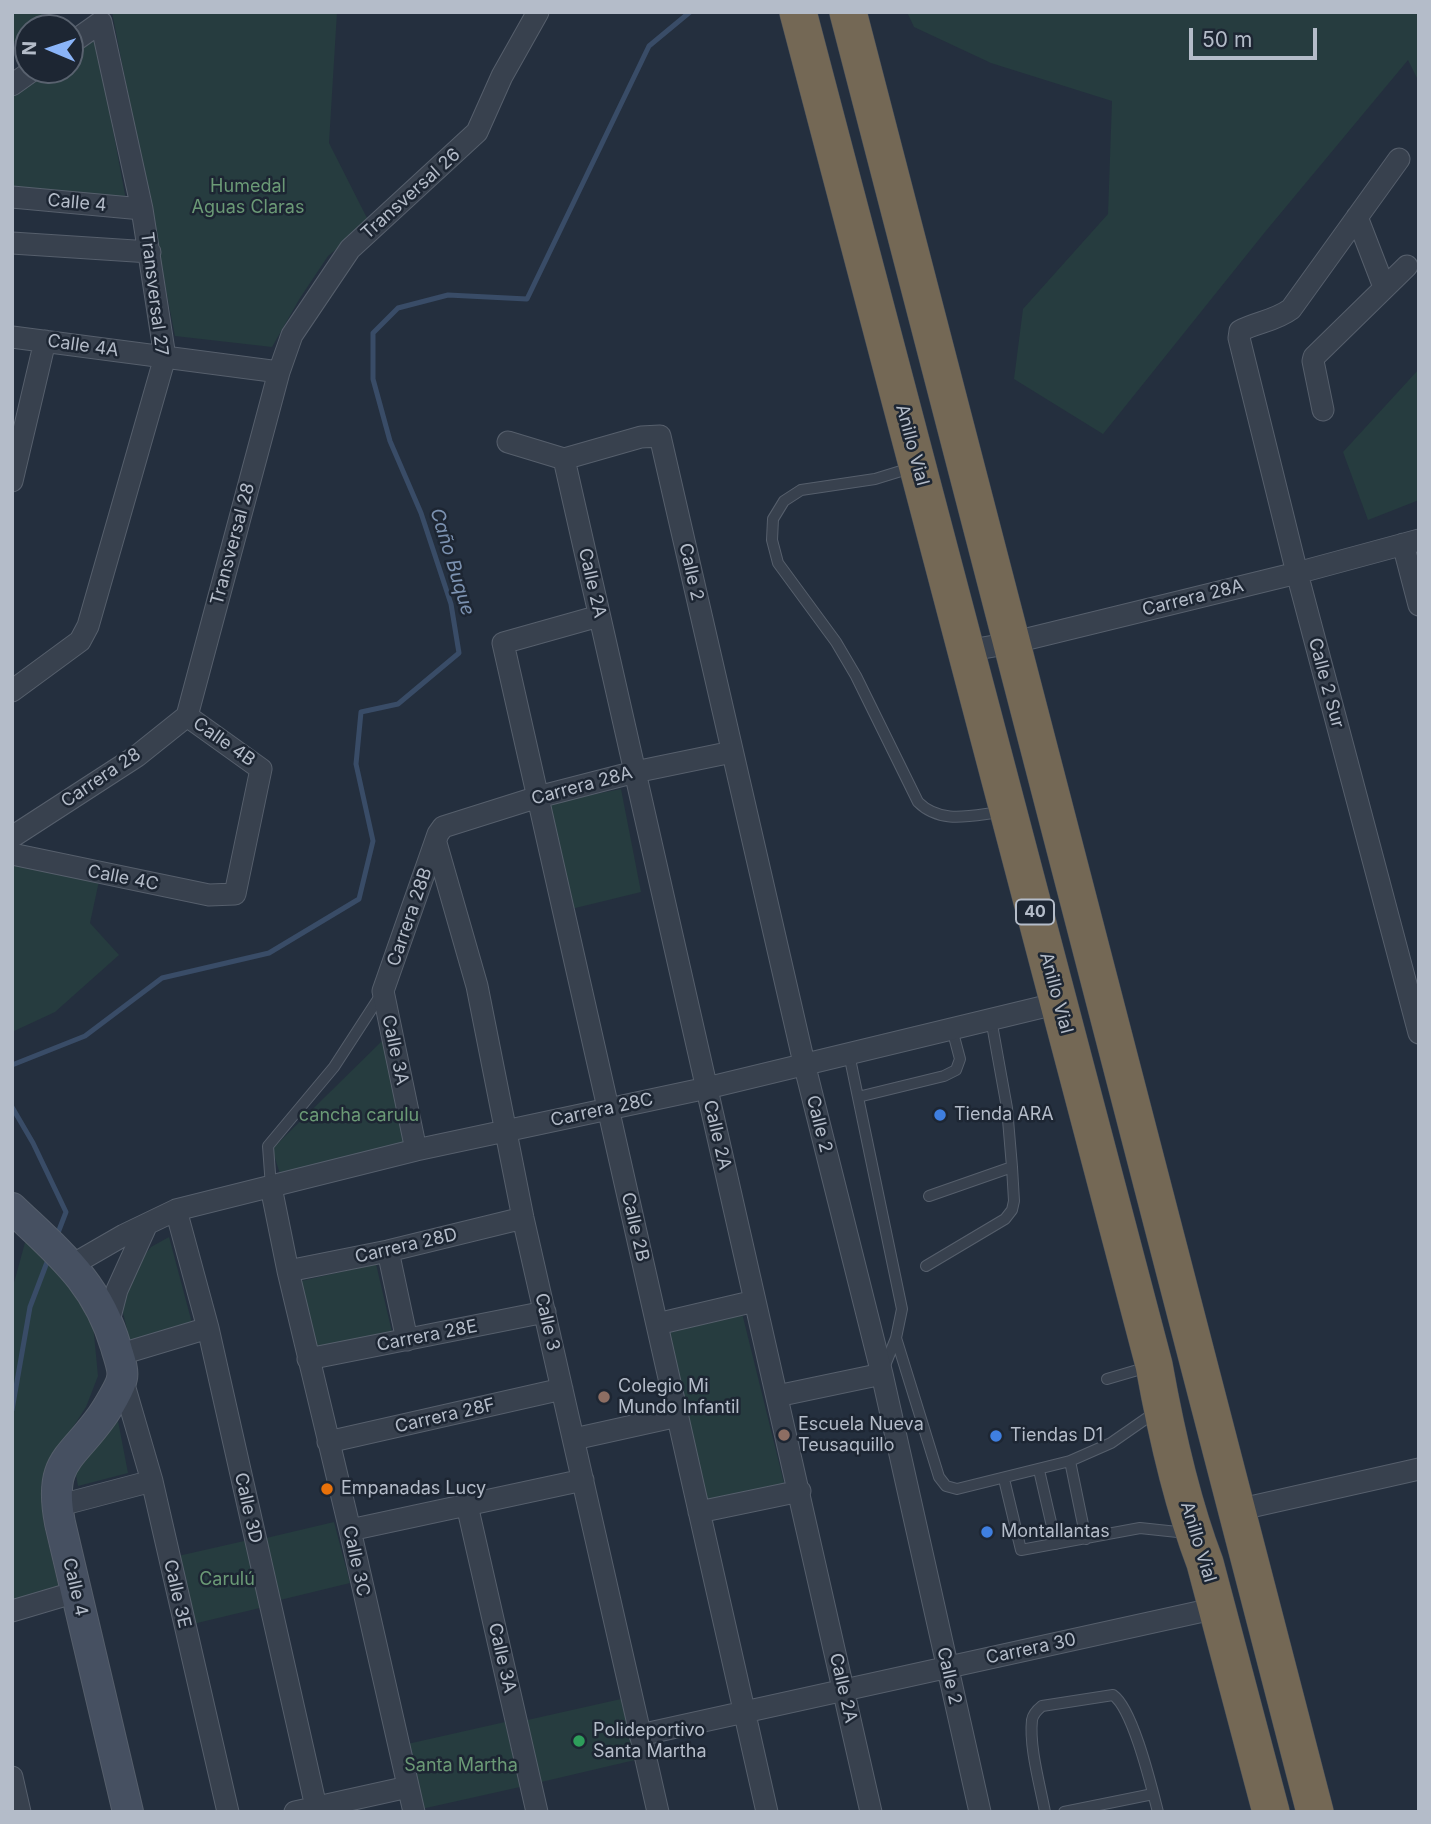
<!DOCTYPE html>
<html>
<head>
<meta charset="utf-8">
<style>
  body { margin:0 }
  #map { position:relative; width:1431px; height:1824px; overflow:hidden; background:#242f3e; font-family:Inter,sans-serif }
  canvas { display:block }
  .frame { position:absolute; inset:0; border:14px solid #b4bcc9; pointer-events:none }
  .north { position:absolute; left:14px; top:14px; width:70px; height:70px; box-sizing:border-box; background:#1d2633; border:2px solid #59626f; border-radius:50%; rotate:272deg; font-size:19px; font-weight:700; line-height:28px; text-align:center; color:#b4bcc9 }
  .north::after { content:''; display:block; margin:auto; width:24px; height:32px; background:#8ab4f8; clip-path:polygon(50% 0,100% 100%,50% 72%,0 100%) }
  .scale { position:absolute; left:1189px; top:28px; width:128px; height:32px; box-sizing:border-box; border:4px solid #b4bcc9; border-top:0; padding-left:9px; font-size:21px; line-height:24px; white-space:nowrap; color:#b4bcc9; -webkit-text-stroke:5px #1d2633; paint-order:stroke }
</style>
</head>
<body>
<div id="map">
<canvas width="1431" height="1824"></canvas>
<div class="frame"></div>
<div class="north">N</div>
<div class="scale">50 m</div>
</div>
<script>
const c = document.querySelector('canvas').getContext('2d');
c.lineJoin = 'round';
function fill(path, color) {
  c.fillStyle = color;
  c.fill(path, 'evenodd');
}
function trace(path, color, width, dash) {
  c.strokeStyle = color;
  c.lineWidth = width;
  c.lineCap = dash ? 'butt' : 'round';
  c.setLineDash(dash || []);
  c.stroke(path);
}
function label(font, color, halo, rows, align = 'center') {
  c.font = font + ' Inter,sans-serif';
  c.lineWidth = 5;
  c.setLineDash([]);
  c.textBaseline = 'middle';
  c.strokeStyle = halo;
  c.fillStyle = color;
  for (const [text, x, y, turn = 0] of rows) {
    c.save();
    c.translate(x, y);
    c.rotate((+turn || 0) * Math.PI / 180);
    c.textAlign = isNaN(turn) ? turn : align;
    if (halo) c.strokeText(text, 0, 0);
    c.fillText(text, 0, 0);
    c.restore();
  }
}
fill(new Path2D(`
  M12,12h30v16h-14v14h-16z
  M112,12h225l-8,131 40,79 -41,34 -28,42 -28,49 -97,-11z
  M907,12h512v70l-11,-22 -143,172 -162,202 -89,-55 9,-70 85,-95 4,-113 -121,-38 -77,-36z
  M96,39l30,161 -114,-9v-94l39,-27h19v-13z
  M1419,369v131l-51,20 -25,-68z
  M621,789l20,103 -82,20 -24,-106z
  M12,859l87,22 -9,42 29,32 -64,57 -43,20z
  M383,1040l23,104 -125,33 -9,-28z
  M169,1237l24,90 -62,18 -9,-36 11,-39 18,-23z
  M26,1239l53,55 14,30 5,52 -12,31 -20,31 -15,18 -10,30 3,39 15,63 -47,13v-311z
  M376,1264l16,68 -76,17 -15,-68z
  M742,1313l44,178 -89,21 -40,-177z
  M118,1421l10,52 -50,13 -4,-21 19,-26z
  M334,1522l16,61 -74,18 -14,-62z
  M253,1539l15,67 -75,18 -15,-68z
  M621,1699l14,61 -98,23 -14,-62z
  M505,1722l15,65 -103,23 -14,-65z`), '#263c3f');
trace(new Path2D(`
  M12,1065l73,-29 77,-58 107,-25 90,-54 14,-58 -17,-77 5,-52 37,-8 61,-51 -8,-49 -30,-91 -31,-72 -17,-62v-46l25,-25 50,-13 79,4 122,-253 41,-34
  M12,1107l21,36 33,69 -10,26
  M12,1410l18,-103 19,-50`), '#394c67', 5);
const lane = new Path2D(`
  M914,467l-39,12 -74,11 -17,11 -11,18 -1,21 6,23 58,79 20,34 62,126c23,23 54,13 84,10
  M849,1054l53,255 -6,29 -12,30
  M858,1097l86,-21 12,-6 4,-11 -8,-30
  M271,1187l-3,-41 66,-79 48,-74
  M929,1196l83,-29
  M926,1266l79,-47 7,-9 2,-9 -2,-34 -5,-59 -16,-89
  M896,1338l43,139 7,9 11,3 113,-28 41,-18 46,-32
  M1107,1379l41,-12
  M1070,1461l16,78
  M1039,1470l17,74
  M1004,1479l17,71 119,-22 47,5
  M1045,1812c-5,-27 -16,-65 -13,-92 1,-6 5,-10 10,-14l71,-11c20,14 38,90 45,117
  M1064,1812l89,-18`);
const street = new Path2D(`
  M12,85l21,-15
  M1399,159l-108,150c-16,12 -34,13 -51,22l-1,7 58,235 122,460
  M12,197l130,12
  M1357,217l27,70
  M12,243l138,9
  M12,337l267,35
  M1323,410l-10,-49 1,-4 93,-91
  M508,442l56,17 77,-22 19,-1 144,627 78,311 98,438
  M564,459l307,1353
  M12,481l33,-140
  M1403,544l16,61
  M599,616l-96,27 264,1169
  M966,651l45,-8 286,-70 122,-33
  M12,691l68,-50 8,-15 77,-269 -23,-148 -41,-187 -31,22
  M187,716l92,-344 13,-37 58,-86 127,-117 25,-56 36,-64
  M12,837l125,-81 50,-40
  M436,843l41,143 46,232 135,594
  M12,854l197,41 26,-1 26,-125 -74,-53
  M416,1150l-33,-159 55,-157 5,-7 95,-30 97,-25 97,-20
  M271,1187l17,84 62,259 64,282
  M176,1210l32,118 108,479
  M388,1251l19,89
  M72,1265l52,-30 52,-25 240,-60 291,-62 352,-85
  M288,1271l100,-20 135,-33
  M109,1321l8,-31 30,-66
  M657,1324l98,-23
  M118,1355l90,-27
  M308,1359l237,-47
  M122,1378l30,103 76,331
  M777,1396l105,-22
  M574,1439l104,-23
  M328,1442l234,-53
  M467,1505l70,307
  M57,1506l95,-25
  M1237,1510l182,-41
  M699,1512l101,-21
  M350,1530l233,-50
  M12,1611l64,-19
  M640,1735l577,-127
  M12,1777l8,35
  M295,1812l113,-25`);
const secondary = new Path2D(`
  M12,1208c47,45 85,74 104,139 2,8 8,22 6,31 -1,8 -15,31 -20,38 -31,44 -54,44 -42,107l68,289`);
const highway = new Path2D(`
  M798,12l356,1353c12,67 27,135 51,198l66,249
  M848,12l467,1800`);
trace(lane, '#565f6c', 12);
trace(street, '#565f6c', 23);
trace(secondary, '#565f6c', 32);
trace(highway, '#434c59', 38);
trace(lane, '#38414e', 10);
trace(street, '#38414e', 21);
trace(secondary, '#465061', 30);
trace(highway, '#746855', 37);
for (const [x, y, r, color] of [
  [940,1115,7,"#3f7fe0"],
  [604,1397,7,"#8d6e63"],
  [784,1435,7,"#8d6e63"],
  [996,1436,7,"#3f7fe0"],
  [327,1489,7,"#e8710a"],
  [987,1532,7,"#3f7fe0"],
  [579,1741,7,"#2e9e5b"]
]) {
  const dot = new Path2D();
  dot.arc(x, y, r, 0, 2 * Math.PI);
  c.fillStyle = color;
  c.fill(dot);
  trace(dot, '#1d2633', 2.5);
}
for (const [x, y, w] of [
  [1035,912,38]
]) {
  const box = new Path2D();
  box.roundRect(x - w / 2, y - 12.5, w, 25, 5);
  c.fillStyle = '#1d2633';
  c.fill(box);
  trace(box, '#b4bcc9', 2);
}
label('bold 16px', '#b4bcc9', null, [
  ["40",1035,912]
]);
label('18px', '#6b9a76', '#1d2633', [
  ["Humedal",248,187],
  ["Aguas Claras",248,208],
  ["cancha carulu",359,1116],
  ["Carulú",227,1580],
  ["Santa Martha",461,1766]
]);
label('18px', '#b4bcc9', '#1d2633', [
  ["Transversal 26",411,194,-42],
  ["Calle 4",77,203,5],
  ["Transversal 27",154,294,83],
  ["Calle 4A",83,346,8],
  ["Anillo Vial",912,445,75],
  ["Transversal 28",233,544,-75],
  ["Calle 2",691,572,77],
  ["Calle 2A",592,583,77],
  ["Carrera 28A",1193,598,-14],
  ["Calle 2 Sur",1326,683,75],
  ["Calle 4B",224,742,35],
  ["Carrera 28",101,778,-34],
  ["Carrera 28A",582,786,-15],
  ["Calle 4C",123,878,11],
  ["Carrera 28B",410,917,-71],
  ["Anillo Vial",1056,993,75],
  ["Calle 3A",395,1050,78],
  ["Carrera 28C",602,1110,-12],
  ["Calle 2",819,1124,76],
  ["Calle 2A",717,1135,77],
  ["Calle 2B",635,1227,77],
  ["Carrera 28D",406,1246,-13],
  ["Calle 3",547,1322,77],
  ["Carrera 28E",427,1336,-11],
  ["Carrera 28F",445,1416,-13],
  ["Calle 3D",248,1508,77],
  ["Anillo Vial",1198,1542,73],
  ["Calle 3C",356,1561,78],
  ["Calle 4",75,1587,77],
  ["Calle 3E",177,1594,77],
  ["Carrera 30",1031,1649,-12],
  ["Calle 3A",502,1658,77],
  ["Calle 2",949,1676,77],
  ["Calle 2A",843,1688,77]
]);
label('18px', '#b4bcc9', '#1d2633', [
  ["Tienda ARA",954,1115],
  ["Colegio Mi",618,1387],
  ["Mundo Infantil",618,1408],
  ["Escuela Nueva",798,1425],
  ["Teusaquillo",798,1446],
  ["Tiendas D1",1010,1436],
  ["Empanadas Lucy",341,1489],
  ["Montallantas",1001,1532],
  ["Polideportivo",593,1731],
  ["Santa Martha",593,1752]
], 'left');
label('italic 19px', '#7c92b1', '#1d2633', [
  ["Caño Buque",452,562,73]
]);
</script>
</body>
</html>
